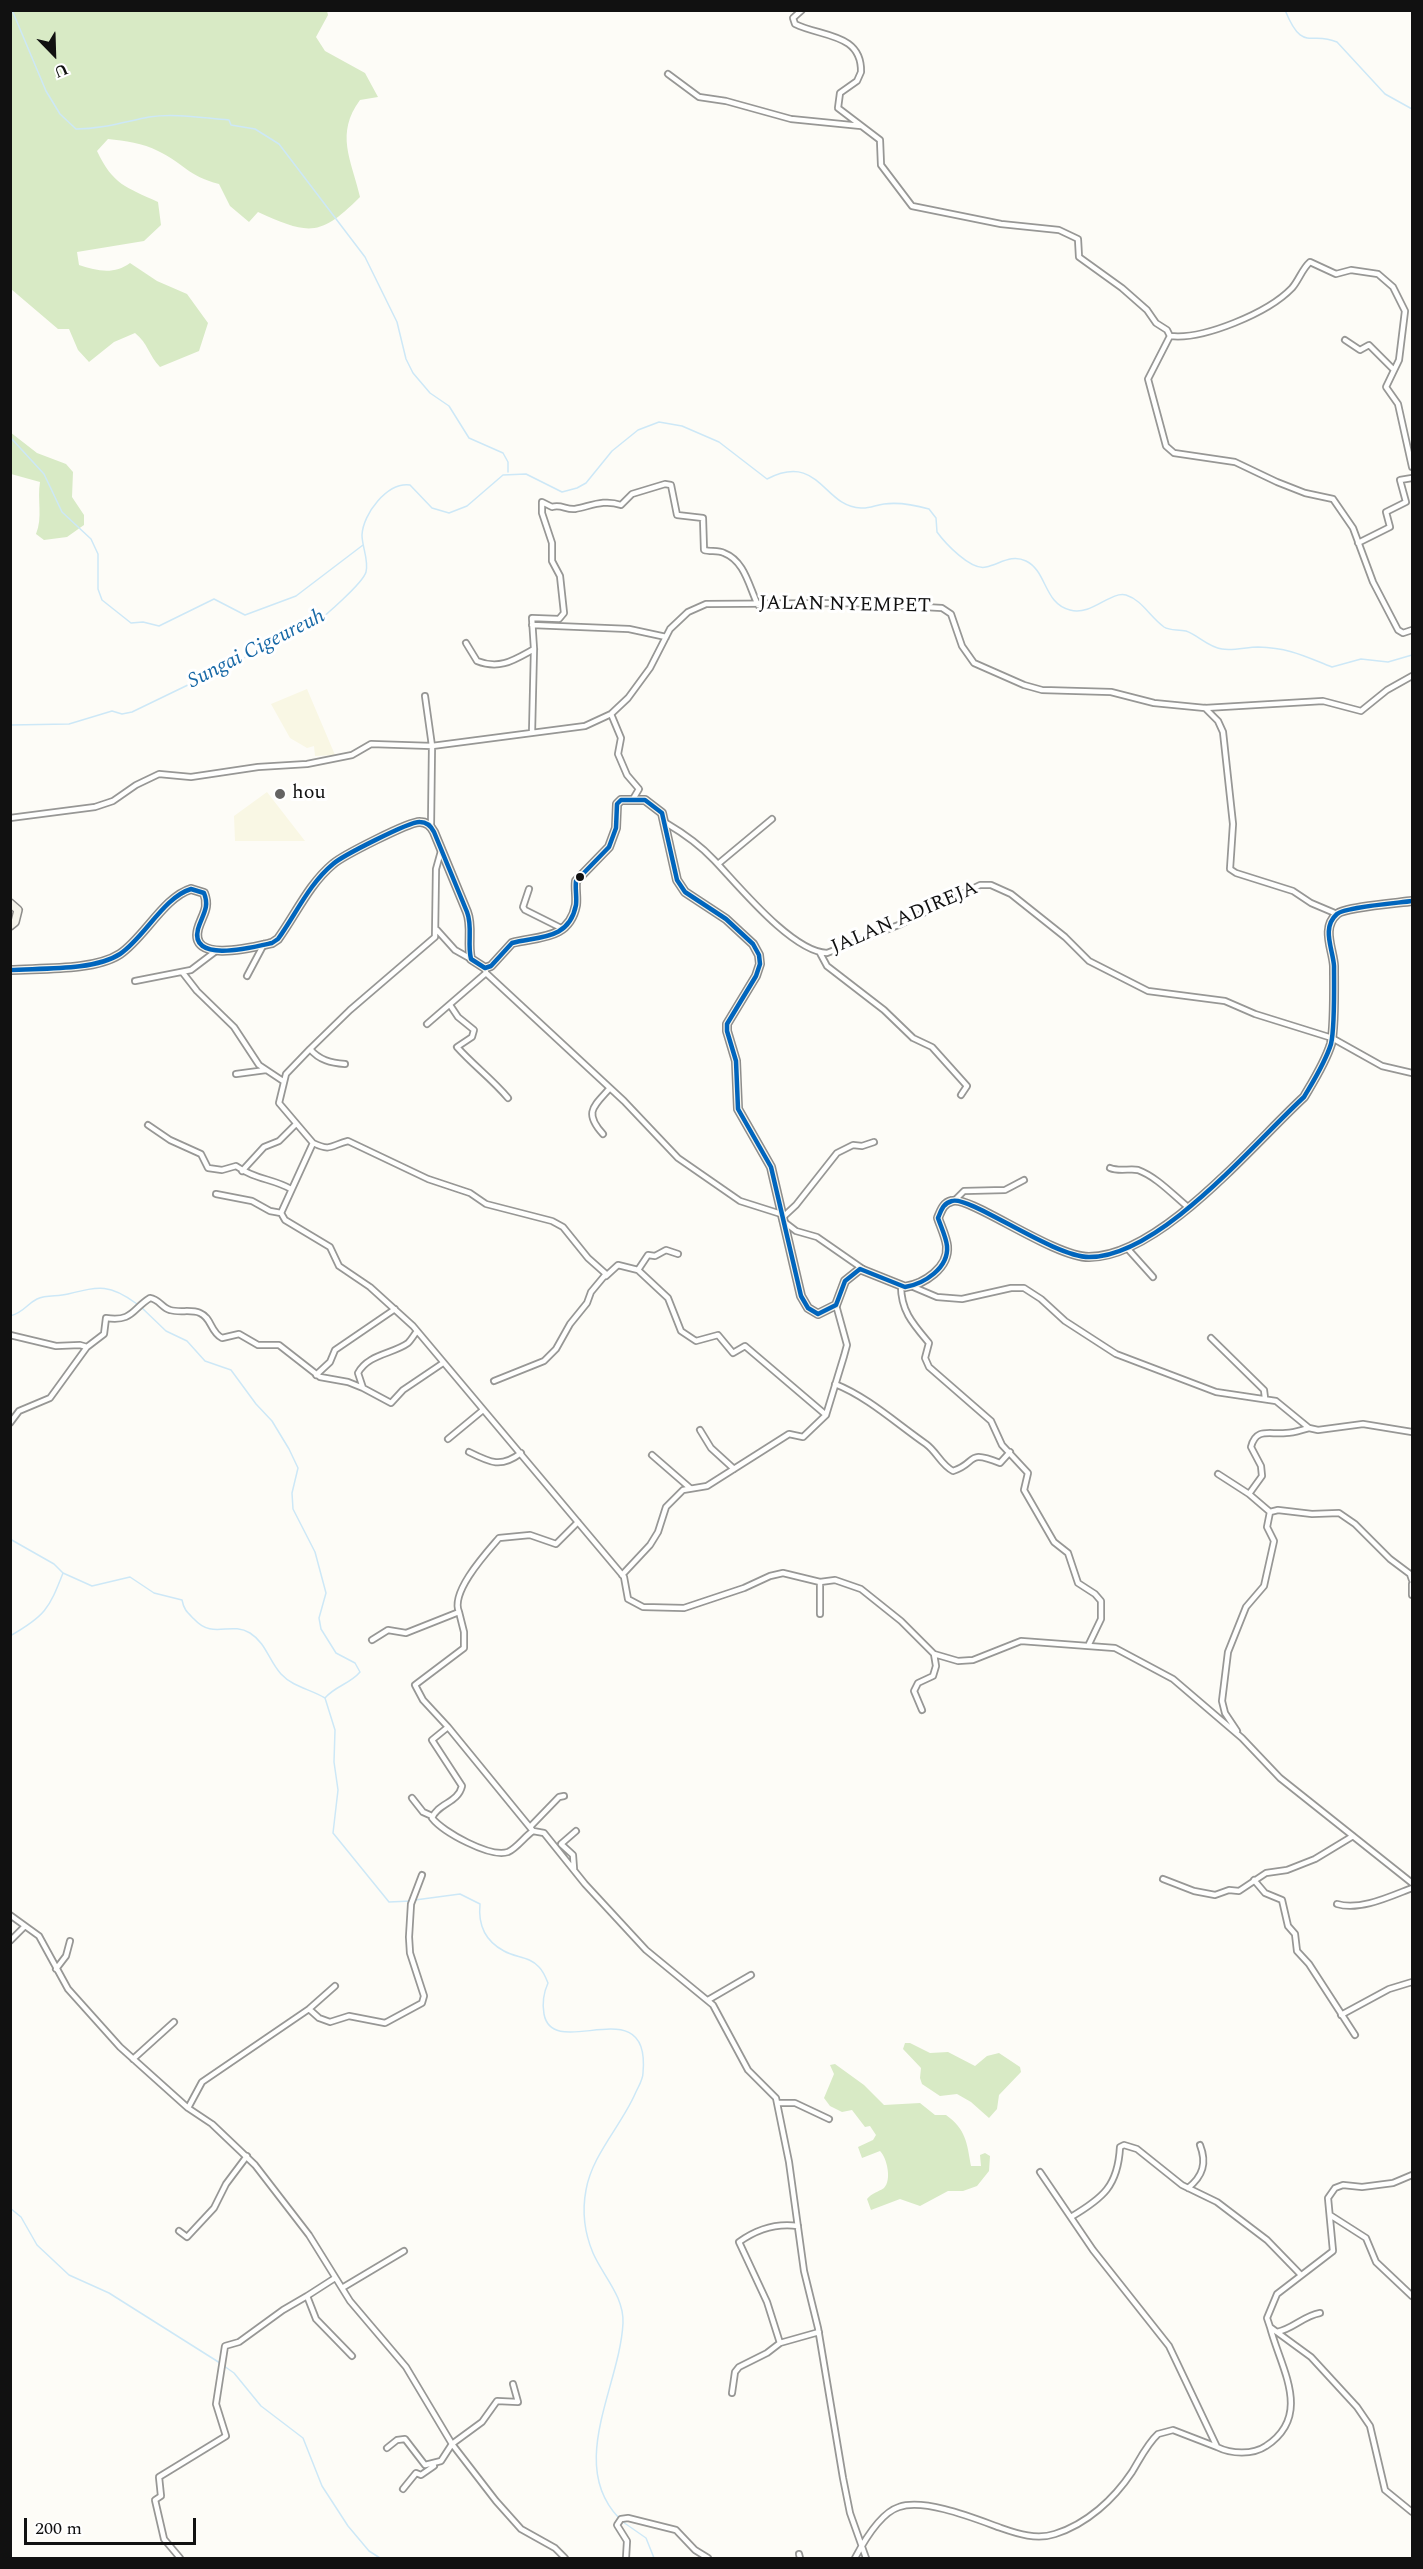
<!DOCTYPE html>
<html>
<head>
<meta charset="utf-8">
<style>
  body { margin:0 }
  #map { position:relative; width:1423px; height:2569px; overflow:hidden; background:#fdfcf7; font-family:Spectral,serif }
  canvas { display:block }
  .frame { position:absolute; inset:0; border:12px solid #111; pointer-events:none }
  .north { position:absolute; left:24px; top:24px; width:60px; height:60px; -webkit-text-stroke:4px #fff; paint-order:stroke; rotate:157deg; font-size:16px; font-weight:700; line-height:24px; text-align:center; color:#111 }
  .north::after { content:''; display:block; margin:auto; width:21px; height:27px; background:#111; clip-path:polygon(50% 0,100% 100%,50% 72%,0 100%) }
  .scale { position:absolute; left:24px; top:2518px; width:172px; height:27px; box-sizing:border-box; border:3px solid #111; border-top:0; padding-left:8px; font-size:18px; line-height:21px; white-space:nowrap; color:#111; -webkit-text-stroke:4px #fff; paint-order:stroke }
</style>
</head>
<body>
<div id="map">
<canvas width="1423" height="2569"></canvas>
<div class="frame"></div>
<div class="north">U</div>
<div class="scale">200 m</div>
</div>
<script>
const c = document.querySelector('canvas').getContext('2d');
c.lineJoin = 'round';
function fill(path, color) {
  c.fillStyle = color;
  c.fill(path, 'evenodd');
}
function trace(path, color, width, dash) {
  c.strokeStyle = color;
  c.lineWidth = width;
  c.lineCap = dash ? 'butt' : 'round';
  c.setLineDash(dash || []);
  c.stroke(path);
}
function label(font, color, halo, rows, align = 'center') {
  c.font = font + ' Spectral,serif';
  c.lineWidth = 6;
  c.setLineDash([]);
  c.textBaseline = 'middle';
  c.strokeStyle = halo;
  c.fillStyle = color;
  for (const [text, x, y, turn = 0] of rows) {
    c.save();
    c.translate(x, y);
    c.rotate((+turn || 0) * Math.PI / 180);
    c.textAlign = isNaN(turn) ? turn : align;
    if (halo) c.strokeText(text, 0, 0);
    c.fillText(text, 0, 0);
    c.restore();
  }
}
fill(new Path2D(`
  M307,689l28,66 -20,1 -1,-10 -7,2 -17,-10 -19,-34z
  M267,792l38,49h-70l-1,-25z`), '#f9f7e4');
fill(new Path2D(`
  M10,11h317l1,4 -12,22 9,14 40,22 13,24 -18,3c-25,34 -9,59 0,97 -40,40 -51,38 -102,15l-9,10 -19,-16 -11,-22c-31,-8 -36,-21 -61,-33 -15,-8 -33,-10 -50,-12l-11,12c16,34 29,36 61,51l3,23 -17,16 -67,11 2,13c18,6 35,10 51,-2l27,18 30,13 21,29 -9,28 -39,16c-11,-11 -12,-24 -25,-34l-21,9 -25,20 -11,-12 -9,-21h-11l-47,-40z
  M10,432l27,21 29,11 7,8 -1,25 12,18v10l-17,12 -23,3 -8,-6c7,-16 1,-35 4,-52l-29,-8z
  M905,2043h5l20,10 18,-1 27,14 12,-10 12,-3 21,14 1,5 -22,23 -2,14 -8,9 -18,-16 -14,-8 -17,2 -18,-12 -2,-6 1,-10 -18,-19z
  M835,2064l29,21 20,20 36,-2 15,12h11c20,14 21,28 25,51h10l-1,-11 5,-2 5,3 -1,15 -12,15 -14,5h-15l-28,15 -20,-7 -29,11 -4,-11c5,-6 11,-7 17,-11 8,-8 3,-30 -4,-37l-18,7 -4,-11 15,-7 3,-5 -6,-9 -5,1 -13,-17 -10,2 -12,-6 -6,-8 10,-24 -4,-9z`), '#d8eac5');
trace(new Path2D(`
  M12,10l34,81 14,23 16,15c25,0 48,-7 73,-12 26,-4 53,1 80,3l2,5 24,4 24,15 86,113 32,65 9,37 7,14 17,20 19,13 20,32 34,15 5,9v10
  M1285,10c18,44 25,20 52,32l48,52 27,15
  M10,437l34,37 18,38 29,27 7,15v35l4,11 29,23 12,-1 16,4 55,-27 31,16 51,-19 67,-51
  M10,725l59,-1 43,-13 10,3 10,-2 182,-88c10,-7 49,-41 52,-52 3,-12 -4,-25 -4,-37 1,-21 25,-53 48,-50l22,23 17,5 18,-7 36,-31 23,-1 36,18 15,-4 9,-5 26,-32 26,-21 21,-8 23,4 37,16 48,37c53,-27 56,28 94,29 7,1 15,-3 23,-4 15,-2 31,1 45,5l7,9 1,14c8,11 34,39 49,35 14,-3 25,-13 40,-6 21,10 18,43 44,49 22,6 40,-19 56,-15 16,5 24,22 38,32 6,4 14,2 22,4 12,4 22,16 36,18 11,2 25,-2 36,-2 32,1 46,9 74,20l29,-8 27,3 24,-7
  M141,1307l25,24 21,10 18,20 26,9 25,34 16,17 17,28 9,19 -6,25 1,16 22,43 11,41 -7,25 2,11 15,24 19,10 5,9c-10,12 -25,14 -35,26
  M10,1316c15,-4 15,-11 27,-17 10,-5 20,-2 31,-5 32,-8 42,-10 69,10
  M10,1539l44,25 9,9 29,13 38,-9 24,16 28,7c2,10 5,12 12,19 19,21 36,2 56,14 16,10 19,28 31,41 12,13 29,15 44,24l10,32 -1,32 4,28 -5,43 56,69 22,-1
  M10,1636c35,-20 39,-27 53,-63
  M415,1900l45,-6 20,10c-2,20 5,37 24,47 12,7 25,5 35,16 4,4 7,11 9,16 -5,11 -6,20 -4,31 9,49 107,-27 99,59 0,7 -5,14 -8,21 -14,32 -43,61 -49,96 -4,21 -1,44 7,63 10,23 31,43 30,70 -3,63 -56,141 -4,195
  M10,2208l11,9 16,28 32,30 40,18 111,70
  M224,2366l10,7 27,33 42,32 19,48 26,40 21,25 11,7
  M623,2522l23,16 8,20`), '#cde8f7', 1.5);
const street = new Path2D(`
  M802,10l-9,8 2,6c26,13 67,9 66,48l-4,9 -17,12 -2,15 42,32 1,25 31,41 89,18 58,6 19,9 1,18 43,31 25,22 9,13 11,7 3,6 -22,43 18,67 8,7 61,9 42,20 28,11 28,6 20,29 20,54 25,48 5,3 9,-3
  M668,74l31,23 27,4 65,18 70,7
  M1170,336c33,4 98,-23 122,-48 7,-8 10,-19 18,-26l26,12 15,-4 27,4 15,13 12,24 -6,49 -13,27 12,17 14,63
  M1345,340l15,10 9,-5 24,24
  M1358,543l32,-16 -4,-15 20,-10 -6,-22 12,-2
  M532,625l97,4 37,8
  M466,643l11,18c23,9 37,-1 57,-12
  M425,696l7,50 -1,80
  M1205,708l13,13 5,11 10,92 -3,45 6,4 57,18 18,12 26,11
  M611,714l10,24 -3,16 9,21 12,14 -6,10
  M532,733l2,-84 -2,-31 27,1 5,-6 -4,-37 -8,-15v-18l-10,-30v-11l10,5c9,-3 14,3 23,2 16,-3 29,-10 46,-4l11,-11 33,-10 6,1 6,30 26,3 1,32c6,2 14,0 20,3 21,8 25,34 34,52
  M10,818l85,-11 18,-6 23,-16 23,-11 32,3 67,-10 49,-3 45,-9 19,-11 61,2 153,-20 26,-12 17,-16 22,-30 20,-39 18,-17 18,-8 147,-1 89,5 9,6 11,32 12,17 50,22 18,5 69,2 43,11 51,5 118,-7 38,10 26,-21 25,-14
  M666,823c17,10 35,23 48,37 24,25 78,92 113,93l74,-29 79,-39h11l20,9 54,43 24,24 59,30 77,10 30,13 77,24 50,28 30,7
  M441,851l-5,18 -1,68 -85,73 -40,39 -24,25 -7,29 34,40c19,9 18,2 35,-2l80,38 42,14 16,11 66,17 11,6 25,31 18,16 -15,18 -4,11 -17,21 -14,25 -12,12 -50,20
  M718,864l54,-45
  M529,889l-6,18 2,3 36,18
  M437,930l18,20 16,9
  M820,953l7,13 57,44 29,28 19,9 35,39 -6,9
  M485,968l1,5 138,128 54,57 62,43 41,13
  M183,973l14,18 37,36 25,38 24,16
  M247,976l17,-32
  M135,981l56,-11 25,-19
  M450,1005l8,12 16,13 -2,7 -15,10c16,18 35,32 51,51
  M427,1024l59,-51
  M310,1049c9,11 21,14 35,15
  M236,1074l30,-4
  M148,1125l22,15 31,14 7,14 14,2 14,-4c20,14 35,12 55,23
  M603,1134c-20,-22 -9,-28 7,-46
  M1110,1168c10,4 20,0 28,2 19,7 35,25 51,38
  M242,1171l22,-24 15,-6 17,-17
  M216,1194l36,7 18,10 11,2 4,7 45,27 9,19 31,21 43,39 211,251 4,22 15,8 41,1 60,-20 26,-12 13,-3 37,9 15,-2 26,9 40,32 33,33 24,7 15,-1 48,-19 94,7 58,31 69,59 38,40 132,105
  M955,1200l9,-9 41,-1 19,-10
  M281,1213l32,-70
  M782,1218l14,-13 41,-52 16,-8 9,1 12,-4
  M783,1221l13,10 21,6 46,32
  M1127,1248l26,29
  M678,1254l-12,-4 -11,6 -7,-1 -10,15 30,28 13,33 15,10 22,-6 15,18 12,-7 81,69
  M606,1276l12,-11 20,5
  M901,1286c0,25 12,38 28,57l-4,15 4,9 62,54 11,24 26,28 -4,17 30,52 14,11 10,30 17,11 6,7v18l-12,25
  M911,1286l26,11 25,2 49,-11h13l17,11 24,22 51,33 100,38 60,9 33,27 9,2 45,-6 49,8
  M10,1335l46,11 24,-1 7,2
  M1211,1338l53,52 1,8
  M316,1375l14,-13 5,-12 60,-41
  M835,1384c33,13 62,40 91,60 11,8 15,21 27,27 25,-8 12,-22 47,-8l10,-11
  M363,1388l28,15 12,-13 40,-27
  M10,1423l9,-12 31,-13 37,-51 17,-13 2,-16c27,4 26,-9 44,-20 9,1 12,10 20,12 10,3 21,-1 30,3 12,5 10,19 22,25l17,-4 19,11h21l41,32 28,5 15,6 -5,-15c10,-19 35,-19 50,-30 3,-3 6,-8 9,-12
  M700,1430l11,18 23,21
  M448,1439l35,-29
  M469,1452c22,11 32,16 52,1
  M652,1455l38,33
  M1218,1474l31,20 21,18
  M1249,1494l13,-18 -1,-10 -10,-19c5,-20 19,-12 35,-14 8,0 15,-3 23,-5
  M622,1575l28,-30 8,-13 8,-25 17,-17 24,-4 82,-52 14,3 23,-22 18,-59 3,-11 -11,-40
  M820,1582v32
  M1412,1584v11
  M459,1612l5,20v16l-49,37 8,15 25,27 -16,13 30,46c-4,17 -24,17 -30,32 11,14 58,40 76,34 9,-4 17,-16 25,-21l11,2 41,51 61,66 67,55 35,65 28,28 13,64 15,109 14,57 25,150 7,35 16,45
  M372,1640l16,-10 18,3 53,-21c-9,-20 28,-60 40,-74l31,-3 26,9 22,-22
  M922,1710l-8,-19 4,-8 15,-7 3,-10 -2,-12
  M448,1727l85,104
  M1237,1731l-12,-18 -3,-12 6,-49 18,-45 18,-21 10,-45 -7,-14 3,-15 8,-2 34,4 27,-1 16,11 35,35 20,15 2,6
  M412,1798l11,14 9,4
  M530,1827l29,-30 5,-1
  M574,1869l-1,-14 -12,-11 15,-13
  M1163,1879l31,12 21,4 14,-5 10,1 27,-18 21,-3 28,-11 38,-23
  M1254,1880l11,13 17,7 6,26 7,8 2,17 12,13 46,71
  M1337,1904c23,7 54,-8 75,-16
  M10,1915l29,21 29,53 52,58 68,61 24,16 43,41 54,70 41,66 56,66 46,77 44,57 25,28 34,19 10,10
  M10,1941l15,-15
  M56,1969l10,-13 4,-15
  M708,2000l43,-25
  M309,2009l26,-23
  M1341,2015l48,-26 23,-7
  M133,2059l41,-37
  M777,2103h18l34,16
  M188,2108l14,-26 107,-73 10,9 11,4 19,-6 36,7 37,-20 2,-7 -14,-43 -1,-16 2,-33 11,-29
  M1040,2172l53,78 76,96 48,101c14,7 36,8 49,-1 47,-31 15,-77 4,-119
  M1412,2175l-19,8 -31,4 -19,-2 -8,3 -7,10 5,53 -56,43 -10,24 3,9 41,30 46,50 13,19 15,64 27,22
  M1188,2188c15,-12 19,-25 12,-43
  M1330,2215l36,23 10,24 36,34
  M1071,2217c32,-19 47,-31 49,-70l4,-2 13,4 45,36 35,17 50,38 34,35
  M179,2231l8,6 27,-29 12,-24 21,-28
  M335,2278l-28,18 9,23 36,37
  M342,2288l62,-37
  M1277,2332c16,-3 26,-16 43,-19
  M780,2343l-13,-41 -28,-60c18,-13 38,-19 59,-16
  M732,2393l3,-21 4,-5 28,-14 13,-10 39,-11
  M387,2448l10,-8 8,-1 20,26 16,-4 11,-17 30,-22 15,-21 21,1 -5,-18
  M403,2489l13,-16 5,2 13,-9
  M799,2554l1,4
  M180,2558l-16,-19 -9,-39 6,-4 -2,-19 67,-41 -10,-32 9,-58 14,-4 44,-32 24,-14
  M626,2558l1,-17 -10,-16 4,-6 7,-1 48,12 19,20 13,8
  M855,2558c9,-17 25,-45 44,-51 26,-9 77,12 102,21 17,6 36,12 54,6 32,-10 59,-35 77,-62 8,-13 15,-28 26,-38l15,-4 44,17`);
const secondary = new Path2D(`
  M10,903l8,7 -3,12 -5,4
  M10,970c31,-2 84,1 110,-16 24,-16 44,-57 71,-65l13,4c6,15 -2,22 -6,36 -9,35 56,18 74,14l6,-4c18,-25 31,-55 55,-75 9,-8 77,-43 87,-42 7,0 11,4 14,10l33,80c6,15 0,31 4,47l14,9 6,-2 21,-23c25,-7 57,-2 64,-38 1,-8 -1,-16 0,-24l33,-34 7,-19 1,-24 4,-4h24l17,13 15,67 8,12 41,27 27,25 6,11 1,9 -4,12 -29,48v7l9,30 2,48 33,58 30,129 7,12 10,6 18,-9 9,-24 15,-12 45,18c19,-3 44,-19 42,-41 -1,-9 -6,-19 -9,-28 3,-7 5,-15 14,-17 17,-6 101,56 137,56 71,0 164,-113 215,-160 10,-17 21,-34 27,-53 4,-17 3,-59 3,-78 -1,-17 -13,-38 3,-52 8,-7 61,-11 75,-13`);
trace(street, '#979795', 8);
trace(secondary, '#8e8d8b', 10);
trace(street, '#fffffe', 4.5);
trace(secondary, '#f6f4eb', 7);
trace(new Path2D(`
  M10,970c31,-2 84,1 110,-16 24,-16 44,-57 71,-65l13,4c6,15 -2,22 -6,36 -9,35 56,18 74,14l6,-4c18,-25 31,-55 55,-75 9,-8 77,-43 87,-42 7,0 11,4 14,10l33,80c6,15 0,31 4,47l14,9 6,-2 21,-23c25,-7 57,-2 64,-38 1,-8 -1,-16 0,-24l33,-34 7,-19 1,-24 4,-4h24l17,13 15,67 8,12 41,27 27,25 6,11 1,9 -4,12 -29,48v7l9,30 2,48 33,58 30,129 7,12 10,6 18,-9 9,-24 15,-12 45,18c19,-3 44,-19 42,-41 -1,-9 -6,-19 -9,-28 3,-7 5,-15 14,-17 17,-6 101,56 137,56 71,0 164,-113 215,-160 10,-17 21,-34 27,-53 4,-17 3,-59 3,-78 -1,-17 -13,-38 3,-52 8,-7 61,-11 75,-13`), '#0065bd', 4.5);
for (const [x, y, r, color] of [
  [280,794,6,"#646362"],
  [580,877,5,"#111"]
]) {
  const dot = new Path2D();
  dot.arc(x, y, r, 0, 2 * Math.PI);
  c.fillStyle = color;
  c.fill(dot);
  trace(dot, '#fff', 2);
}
label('20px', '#111', '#fff', [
  ["JALAN NYEMPET",845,606,1],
  ["JALAN ADIREJA",905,919,-23]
]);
label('20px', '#111', '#fff', [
  ["hou",292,794]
], 'left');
label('italic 21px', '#1768a6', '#fff', [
  ["Sungai Cigeureuh",257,650,-27]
]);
</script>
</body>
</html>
